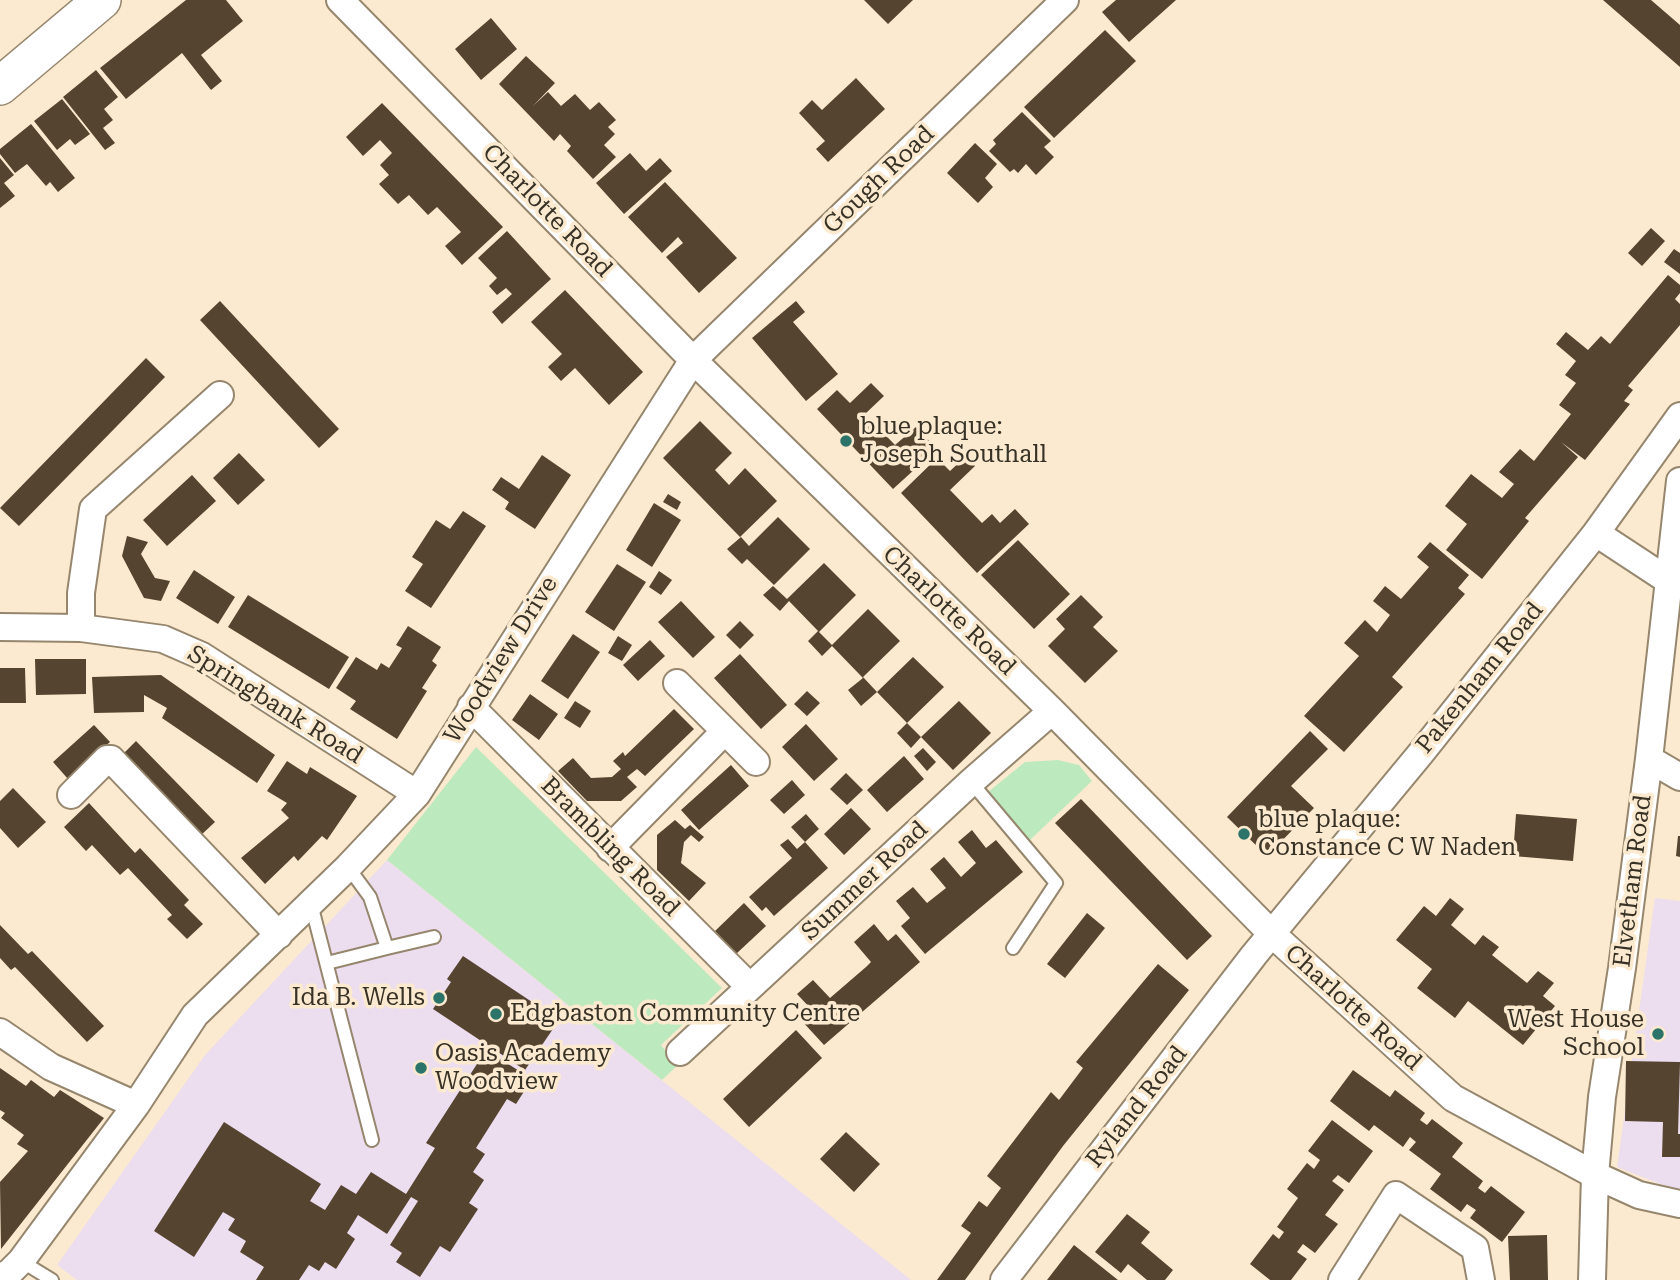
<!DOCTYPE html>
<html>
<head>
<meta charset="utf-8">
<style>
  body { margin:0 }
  canvas { display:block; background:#fbeacf }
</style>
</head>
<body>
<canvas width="1680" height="1280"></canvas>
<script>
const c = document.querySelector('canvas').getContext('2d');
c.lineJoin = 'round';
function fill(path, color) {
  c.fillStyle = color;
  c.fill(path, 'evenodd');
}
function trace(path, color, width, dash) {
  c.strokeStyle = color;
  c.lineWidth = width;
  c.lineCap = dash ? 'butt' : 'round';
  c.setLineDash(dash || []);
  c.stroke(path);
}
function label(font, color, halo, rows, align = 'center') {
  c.font = font + ' "Roboto Serif",serif';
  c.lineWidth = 7;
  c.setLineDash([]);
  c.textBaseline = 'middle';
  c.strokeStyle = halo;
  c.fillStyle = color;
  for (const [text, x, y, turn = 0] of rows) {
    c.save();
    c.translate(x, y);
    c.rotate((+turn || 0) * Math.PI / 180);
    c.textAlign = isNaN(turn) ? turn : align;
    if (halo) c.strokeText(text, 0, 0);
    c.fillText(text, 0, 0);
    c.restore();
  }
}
fill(new Path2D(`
  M387,860l524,420h-834l-20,-15 148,-210z
  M1655,898l25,3v291l-63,-25z`), '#ecddef');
fill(new Path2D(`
  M476,747l246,241 -61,57 16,21 -15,14 -275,-220z
  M1058,760l21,5 13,16 -62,59 -42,-48 37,-30z`), '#bde9bf');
fill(new Path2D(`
  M186,0h40l17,21 -42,34 21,26 -11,9 -29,-37 -56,46 -26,-31z
  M864,0h49l-25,24z
  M1116,0h60l-47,42 -27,-30z
  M1603,0h48l29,25v42z
  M491,18l26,31 -36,31 -26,-31z
  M1105,30l31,31 -82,77 -30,-31z
  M526,56l29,27 -22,23 15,-14 13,14 14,-12 15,16 9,-8 17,18 -8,7 7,7 -11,11 12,12 -23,22 -26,-28 4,-5 -11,-12 -6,7 -55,-57z
  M96,70l22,27 -14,12 9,11 -10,8 12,15 -10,7 -42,-53z
  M856,78l29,31 -57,53 -12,-13 9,-8 -26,-28 13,-13 10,10z
  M62,99l28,35 -15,11 -5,-6 -13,11 -23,-29z
  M382,103l121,124 -41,38 -17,-19 16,-14 -24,-25 -9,8 -19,-20 -11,9 -19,-20 10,-9 -9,-10 12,-12 -12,-13 -17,16 -17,-19z
  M1022,112l29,29 -7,6 10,10 -18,18 -10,-11 -8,9 -4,-4 -4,3 -21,-21 7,-7 -3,-4z
  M31,124l44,54 -17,14 -8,-10 -4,4 -19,-22 -12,9 -15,-19v-5z
  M975,143l22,21 -12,14 8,9 -15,16 -31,-30z
  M630,153l16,18 14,-13 12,13 -48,43 -28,-31z
  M0,158l14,17 -10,8 11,13 -15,12z
  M665,182l72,76 -38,35 -33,-36 17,-14 -5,-6 -16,16 -34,-36z
  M1651,228l14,13 -23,25 -14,-13z
  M507,231l44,48 -49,45 -10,-12 20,-18 -6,-6 -9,7 -8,-9 8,-8 -19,-20z
  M1674,249l6,4v21l-16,-12z
  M1668,275l12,10v8l-5,6 5,5v21l-52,61 5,4 -9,11 6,3 -45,56 -24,-18 17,15 -53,61 4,3 -47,58 -36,-29 21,-26 -22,-18 26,-32 31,24 12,-14 -15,-12 21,-23 14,12 37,-47 -12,-9 17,-22 -11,-8 11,-14 -20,-17 10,-12 22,18 13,-14 9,8z
  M565,290l78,82 -34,33 -34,-37 -14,13 -13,-14 14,-13 -31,-32z
  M220,301l119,128 -20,19 -119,-128z
  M796,301l9,11 -12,10 45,52 -32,27 -54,-63z
  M146,358l19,19 -146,149 -19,-18z
  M871,383l13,13 -19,18 30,31 21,-18 21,22 -44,40 -76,-80 20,-19 13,13z
  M700,421l32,32 -17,17 14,15 16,-17 32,33 -37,36 -77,-79z
  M239,453l26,27 -27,25 -25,-27z
  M542,455l29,20 -36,54 -30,-20 4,-7 -17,-12 9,-13 18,12z
  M966,456l9,10 -25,24 32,33 10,-9 8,9 15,-14 14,15 -52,49 -76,-80 36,-35 13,13z
  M192,475l24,26 -49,45 -24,-26z
  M668,494l13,8 -4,8 -14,-8z
  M654,503l27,17 -29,47 -26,-17z
  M463,511l23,15 -55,82 -26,-17 18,-27 -11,-7 24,-37 14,9z
  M778,517l32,32 -36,36 -27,-26 -5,5 -15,-15 14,-12 8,9z
  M127,536l21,6 -7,12 14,24 15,3 -9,20 -17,-3 -22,-42z
  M1018,540l52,54 -36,35 -53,-54z
  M1430,542l39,33 -11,13 7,6 -73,83 11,10 -59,65 -40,-36 55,-60 -15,-13 21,-23 12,12 13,-17 -17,-14 12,-15 16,13 28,-32 -12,-10z
  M824,563l32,32 -37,37 -30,-31 -9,10 -17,-16 10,-9 14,13z
  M617,564l29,18 -32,49 -29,-19z
  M194,570l41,27 -17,27 -42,-26z
  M659,571l13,9 -11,15 -12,-8z
  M248,595l101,62 -20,32 -101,-62z
  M1081,595l22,22 -10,10 25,24 -33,32 -37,-37 17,-17 -9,-10z
  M681,601l34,36 -22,21 -35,-36z
  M868,609l32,32 -37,36 14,15 -16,14 -13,-16 15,-12 -31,-32 -10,10 -14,-15 10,-10 14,14z
  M740,621l14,14 -14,14 -14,-14z
  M408,626l33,21 -9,14 5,4 -15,23 5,3 -30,48 -47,-30 6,-8 -20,-13 20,-31 21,13 4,-7 8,5 13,-20 -6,-3z
  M573,634l27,18 -32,47 -27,-18z
  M618,636l14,9 -10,16 -14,-8z
  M650,640l15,16 -27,25 -15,-16z
  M740,654l47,51 -26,24 -47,-51z
  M913,657l31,30 -37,36 -30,-31z
  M35,659h51v35l-50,1z
  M0,668h25l1,35h-26z
  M161,675l114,80 -18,28 -95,-65 5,-10 -23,-13v17l-50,1 -2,-36z
  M807,691l13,12 -13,13 -13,-12z
  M530,694l28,20 -19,26 -27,-20z
  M575,701l16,10 -11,17 -16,-10z
  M959,701l32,32 -38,37 -32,-33 -10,11 -14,-15 10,-10 14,14z
  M674,709l20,20 -49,47 -8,-7 -10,8 10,10 -16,14h-34l-29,-30 15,-13 18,20 21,-1 9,-8 -8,-8 10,-9 2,4z
  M806,724l32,35 -24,22 -32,-34z
  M94,725l16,17 -42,37 -15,-17z
  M1310,731l18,18 -37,37 23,22 -47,48 -40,-39z
  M136,741l79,81 -16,15 -78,-81z
  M923,748l13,14 -9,9 -13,-15z
  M904,756l20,23 -37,33 -20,-22z
  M287,761l20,13 3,-7 47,29 -30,44 -5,-4 -24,25 -4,-5 -29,28 -24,-26 48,-40 -8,-8 6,-7 -20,-12z
  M731,765l18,21 -50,44 -18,-20z
  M846,773l17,17 -16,15 -17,-16z
  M792,780l13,15 -21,19 -14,-14z
  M13,788l33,34 -28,26 -18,-20v-27z
  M1081,799l131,137 -25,24 -132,-137z
  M89,803l46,50 5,-5 49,52 -5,5 19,19 -16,15 -20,-20 5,-4 -44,-47 -8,7 -28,-30 -6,6 -22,-24z
  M851,808l20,21 -27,26 -20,-21z
  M806,814l13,15 -14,13 -14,-15z
  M1516,814l61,5 -4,42 -60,-5z
  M675,820l10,9 5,-4 14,12 -5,5 -8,-7 -7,7 -3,21 25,20 -17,18 -32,-31v-35z
  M972,830l14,18 10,-8 27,32 -98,82 -24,-28 9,-8 -14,-17 17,-14 14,16 19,-15 -16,-19 14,-12 17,20 15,-14 -18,-21z
  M1678,836h2v21l-4,-1z
  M788,839l9,10 8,-7 23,26 -54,48 -8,-9 -4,4 -13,-14 43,-39 -12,-13z
  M1450,898l14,11 -13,16 24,20 8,-10 16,12 -7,8 35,28 11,-12 16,12 -11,13 12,10 -32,39 -55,-44 -13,17 -38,-30 15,-19 -36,-29 28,-34 12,10z
  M744,903l22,23 -30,28 -21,-23z
  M1087,913l18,15 -40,50 -18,-14z
  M874,924l14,17 8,-7 24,28 -96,83 -23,-25 11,-10 -15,-16 16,-14 17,18 36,-31 5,-5 -17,-20z
  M0,925l28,29 4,-3 72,75 -17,16 -72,-75 -4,3 -11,-12z
  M463,956l96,64 -34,50 -92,-61 18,-27 -4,-3z
  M1158,964l31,26 -126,156 -98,134h-28l34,-47 -10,-7 18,-25 8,6 14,-19 -14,-12 64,-84 8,8 24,-32 -7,-6z
  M796,1030l26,28 -73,69 -26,-28z
  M486,1050l46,29 -16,25 -9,-5 -31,49 9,6 -12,18 11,8 -15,23 9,6 -28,43 -10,-6 -20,31 -24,-15 6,-9 -12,-8 28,-44 -7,-4 -24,37 -29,-19 -11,18 8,6 -19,30 -11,-7 -6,9 -10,-6 -10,15h-43l8,-13 -24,-15 6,-11 -18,-11 7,-11 -12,-7 -29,45 -40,-26 70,-109 97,62 -11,17 15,9 16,-25 15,9 15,-22 35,22 29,-46 -9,-5z
  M1626,1061l54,1 -2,72h2v23h-18l1,-35 -38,-1z
  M0,1068l26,18 5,-6 23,17 6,-7 44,28 -103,131 -1,-67 28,-31 -11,-7 7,-9 -23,-17 4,-5 -5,-3z
  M1353,1070l37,27 5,-7 30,23 -5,7 7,5 5,-6 31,24 -11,14 31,24 -5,7 7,5 6,-7 34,26 -23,30 -32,-24 6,-8 -9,-6 -6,8 -31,-23 11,-15 -32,-24 7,-8 -6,-5 -7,10 -29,-22 -5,6 -39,-30z
  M1332,1120l41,31 -24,32 -11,-8 -6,6 12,9 -19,25 13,9 -23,29 -12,-9 -6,8 10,7 -16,21h-21l-20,-16 23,-30 6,5 5,-7 -7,-5 21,-29 -11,-9 20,-26 7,6 6,-9 -12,-9z
  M846,1132l34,32 -26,28 -34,-33z
  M1127,1214l23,18 -9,11 32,27 -8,10h-18l-19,-16 -7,9 -26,-21z
  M1547,1235l1,45h-38l-2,-44z
  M1074,1245l44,35h-71z`), '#55442f');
const lane = new Path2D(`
  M971,782l85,101 -43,65
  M311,904l61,236
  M387,948l47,-11
  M327,963l60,-15 -17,-51 -22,-30
  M21,1261l31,19`);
const street = new Path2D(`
  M340,0l353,360 359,351 220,223 181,164 142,77 44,20 41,9
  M1596,533l73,48
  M0,627l81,1 82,11 39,17 215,138
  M81,628v-35l12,-84 127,-114
  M677,683l79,79
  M471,707l279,280
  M1649,759l31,18
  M71,795l36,-36h4l168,176
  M610,848l114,-116
  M0,1032l51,35 85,38
  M680,1052l291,-270 81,-71
  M0,1276l8,-2 13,-13 115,-156 59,-90 153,-148 69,-73 276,-434 372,-360
  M1004,1280l250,-325 167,-202 175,-220 84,-117
  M1342,1280l54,-85 79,53 6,32
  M1592,1280l3,-105 7,-78 20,-129 27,-209 31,-278`);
const secondary = new Path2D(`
  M0,86l102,-86`);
trace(lane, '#95866d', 16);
trace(street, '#95866d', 30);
trace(secondary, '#95866d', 40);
trace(lane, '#fff', 12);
trace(street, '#fff', 26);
trace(secondary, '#fff', 37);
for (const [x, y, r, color] of [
  [846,441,7,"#2c7369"],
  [1244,834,7,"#2c7369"],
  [439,998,7,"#2c7369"],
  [496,1014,7,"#2c7369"],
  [1658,1034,7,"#2c7369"],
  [421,1068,7,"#2c7369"]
]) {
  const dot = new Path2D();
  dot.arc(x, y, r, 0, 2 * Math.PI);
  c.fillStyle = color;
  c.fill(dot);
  trace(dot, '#fbeacf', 2.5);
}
label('24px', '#373126', '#fbeacf', [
  ["Gough Road",879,180,-44],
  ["Charlotte Road",547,211,46],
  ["Charlotte Road",949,611,44],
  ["Woodview Drive",501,660,-58],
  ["Pakenham Road",1480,678,-51],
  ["Springbank Road",275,705,32],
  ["Brambling Road",610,847,45],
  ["Summer Road",865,881,-43],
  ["Elvetham Road",1633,881,-83],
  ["Charlotte Road",1353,1008,42],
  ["Ryland Road",1137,1107,-52]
]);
label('24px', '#373126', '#fbeacf', [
  ["blue plaque:",860,427],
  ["Joseph Southall",860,455],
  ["blue plaque:",1258,820],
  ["Constance C W Naden",1258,848],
  ["Ida B. Wells",425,998,"right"],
  ["Edgbaston Community Centre",510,1014],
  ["West House",1644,1020,"right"],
  ["School",1644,1048,"right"],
  ["Oasis Academy",435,1054],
  ["Woodview",435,1082]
], 'left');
</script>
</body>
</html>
